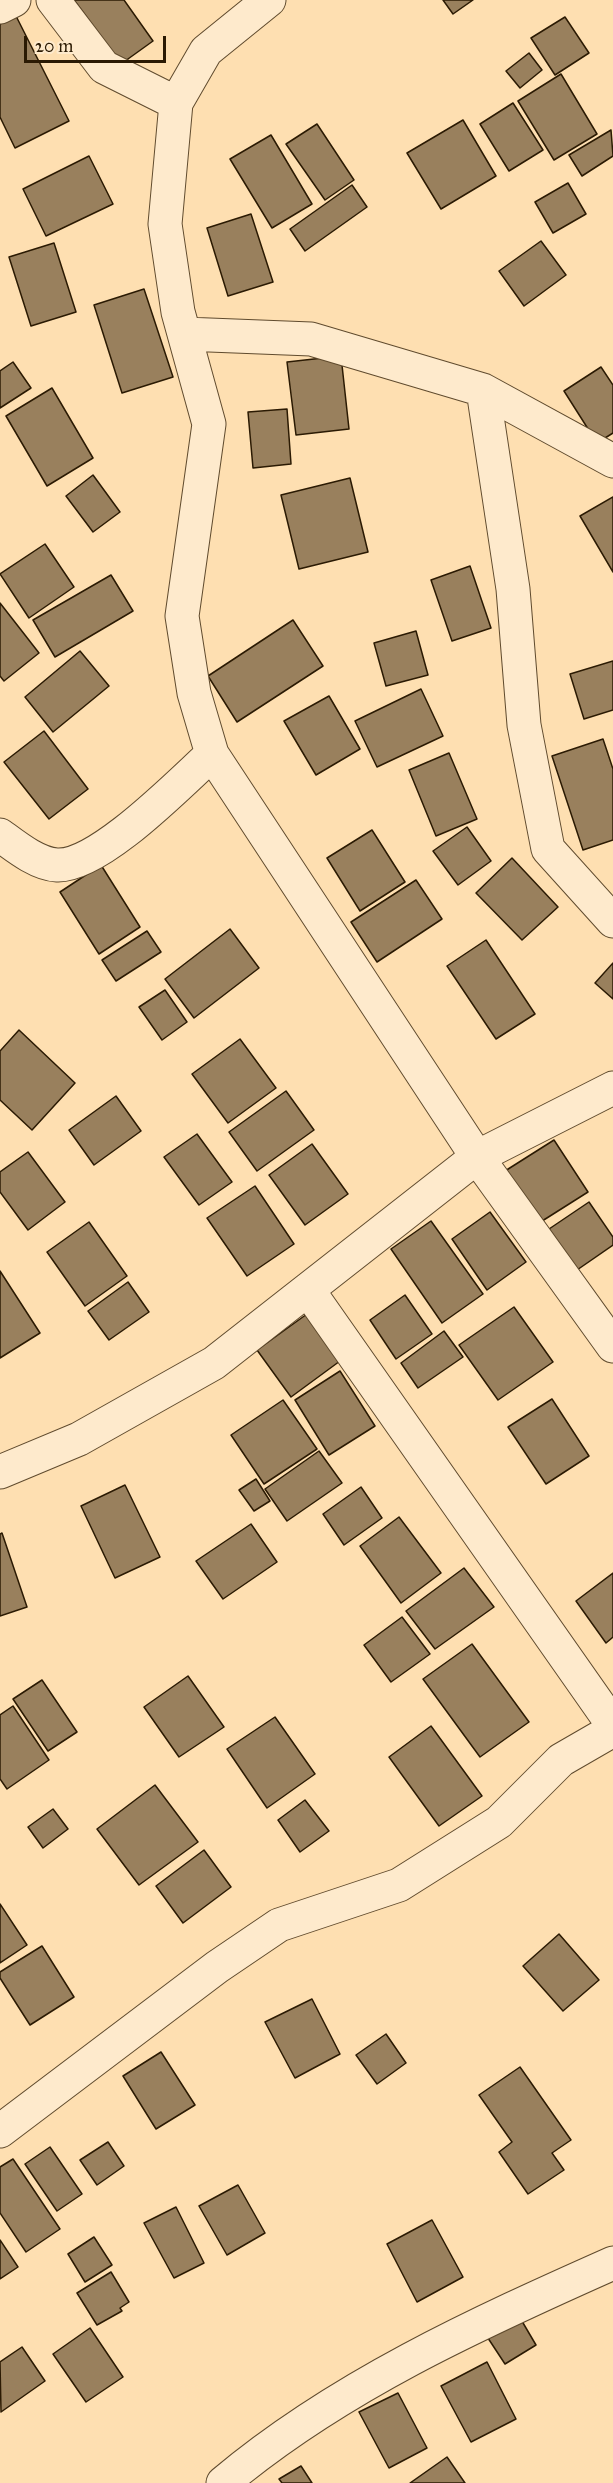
<!DOCTYPE html>
<html>
<head>
<meta charset="utf-8">
<style>
  body { margin:0 }
  #map { position:relative; width:613px; height:2483px; overflow:hidden; background:#fedfb1; font-family:"IM FELL Great Primer",serif }
  canvas { display:block }
  .scale { position:absolute; left:24px; top:36px; width:142px; height:27px; box-sizing:border-box; border:3px solid #2b1a03; border-top:0; padding-left:8px; font-size:18px; line-height:21px; white-space:nowrap; color:#2b1a03; -webkit-text-stroke:4px #feeacc; paint-order:stroke }
</style>
</head>
<body>
<div id="map">
<canvas width="613" height="2483"></canvas>
<div class="scale">20 m</div>
</div>
<script>
const c = document.querySelector('canvas').getContext('2d');
c.lineJoin = 'round';
function fill(path, color) {
  c.fillStyle = color;
  c.fill(path, 'evenodd');
}
function trace(path, color, width, dash) {
  c.strokeStyle = color;
  c.lineWidth = width;
  c.lineCap = dash ? 'butt' : 'round';
  c.setLineDash(dash || []);
  c.stroke(path);
}
const building = new Path2D(`
  M74,0h50l29,41 -32,23z
  M443,0h30l-20,14z
  M16,16l53,105 -54,27 -15,-31v-93z
  M565,17l24,36 -34,22 -24,-37z
  M529,53l13,17 -22,18 -14,-17z
  M561,74l36,60 -43,26 -36,-59z
  M513,103l30,47 -34,21 -29,-47z
  M463,120l33,56 -55,33 -34,-56z
  M317,124l37,56 -29,20 -39,-56z
  M611,130l2,26 -31,20 -13,-21z
  M271,135l41,69 -40,24 -42,-69z
  M89,156l24,48 -67,32 -23,-47z
  M568,183l18,31 -33,19 -18,-31z
  M352,185l15,22 -62,44 -15,-22z
  M251,214l22,68 -45,14 -21,-68z
  M541,241l25,34 -42,31 -25,-35z
  M54,243l22,69 -45,14 -22,-69z
  M144,289l29,88 -51,16 -28,-88z
  M341,356l8,73 -53,6 -9,-73z
  M13,362l18,26 -31,20v-37z
  M601,367l12,18v48l-16,10 -33,-52z
  M52,388l41,70 -46,28 -41,-70z
  M287,409l4,55 -38,4 -5,-56z
  M93,475l27,37 -27,20 -27,-36z
  M350,478l18,74 -69,17 -18,-74z
  M613,497v75l-33,-56z
  M45,544l29,43 -45,31 -29,-44z
  M470,566l21,62 -39,13 -21,-61z
  M111,575l22,36 -78,46 -22,-37z
  M0,603l39,50 -35,28 -4,-5z
  M293,620l30,46 -86,56 -29,-46z
  M416,631l12,44 -42,11 -12,-43z
  M80,651l29,35 -56,46 -28,-35z
  M613,661v49l-29,9 -14,-45z
  M421,689l22,47 -66,31 -22,-46z
  M329,696l31,53 -44,26 -32,-54z
  M44,731l44,58 -39,30 -45,-57z
  M603,739l10,30v71l-30,10 -31,-94z
  M449,753l28,66 -41,17 -27,-66z
  M467,827l24,34 -33,24 -25,-34z
  M372,830l33,52 -45,29 -33,-53z
  M512,858l46,49 -36,33 -46,-47z
  M101,865l39,62 -41,27 -39,-62z
  M416,880l26,39 -65,43 -26,-40z
  M230,929l29,39 -65,50 -29,-39z
  M147,931l14,21 -45,29 -14,-21z
  M486,940l49,74 -39,25 -49,-73z
  M613,963v36l-18,-16z
  M165,990l22,32 -25,18 -23,-33z
  M19,1030l56,53 -43,47 -32,-30v-49z
  M240,1039l36,49 -48,35 -36,-49z
  M286,1091l28,39 -57,41 -28,-39z
  M116,1096l25,35 -47,34 -25,-35z
  M197,1134l35,48 -33,23 -35,-48z
  M554,1140l34,52 -49,31 -34,-52z
  M312,1144l36,50 -43,31 -36,-50z
  M28,1152l37,50 -37,28 -28,-38v-20z
  M255,1186l39,58 -47,32 -40,-58z
  M589,1202l24,35v8l-36,25 -28,-41z
  M490,1212l36,50 -39,28 -35,-51z
  M431,1221l52,73 -41,29 -51,-74z
  M89,1222l38,54 -42,30 -38,-54z
  M0,1271l40,62 -40,25z
  M128,1282l21,30 -40,28 -21,-29z
  M405,1295l27,39 -36,25 -26,-39z
  M514,1307l39,55 -55,38 -39,-55z
  M307,1314l33,47 -49,36 -34,-47z
  M444,1331l19,26 -45,31 -17,-25z
  M340,1371l35,55 -46,29 -34,-55z
  M552,1399l37,57 -43,28 -38,-57z
  M283,1400l34,49 -53,35 -33,-49z
  M319,1451l23,32 -55,38 -22,-32z
  M256,1479l14,22 -16,10 -15,-21z
  M125,1485l35,72 -45,21 -34,-72z
  M361,1487l21,31 -38,27 -21,-31z
  M399,1517l42,56 -40,30 -41,-57z
  M251,1524l26,38 -54,37 -27,-38z
  M2,1533l25,74 -27,9v-82z
  M464,1568l30,39 -59,42 -29,-38z
  M613,1573v64l-7,6 -30,-42z
  M402,1617l28,37 -39,28 -27,-37z
  M472,1644l57,78 -49,35 -57,-78z
  M188,1676l36,51 -45,30 -35,-50z
  M42,1680l35,52 -29,19 -35,-52z
  M13,1706l36,54 -42,29 -7,-10v-64z
  M275,1717l40,57 -48,34 -40,-59z
  M431,1726l51,70 -43,30 -50,-69z
  M155,1785l43,57 -59,43 -42,-56z
  M305,1800l24,31 -29,21 -22,-32z
  M53,1809l15,20 -25,19 -15,-21z
  M204,1850l27,37 -48,36 -27,-37z
  M0,1904l27,41 -27,18z
  M559,1934l40,46 -36,31 -40,-45z
  M42,1946l32,51 -44,28 -30,-47v-6z
  M312,1999l28,55 -45,24 -30,-56z
  M386,2034l20,29 -29,21 -21,-29z
  M161,2052l34,53 -39,24 -33,-53z
  M520,2067l51,73 -19,13 12,17 -36,24 -29,-42 13,-10 -33,-47z
  M108,2142l16,24 -27,19 -17,-25z
  M50,2147l32,47 -25,17 -32,-47z
  M13,2159l47,70 -34,23 -26,-39v-46z
  M238,2185l27,48 -38,22 -28,-49z
  M176,2207l28,56 -30,15 -30,-55z
  M432,2220l31,57 -46,25 -30,-58z
  M94,2237l18,28 -27,17 -17,-28z
  M0,2240l18,27 -18,12z
  M111,2272l18,30 -9,6 2,3 -25,14 -20,-32z
  M516,2311l20,34 -31,19 -21,-32z
  M90,2328l33,49 -37,25 -33,-48z
  M22,2347l23,34 -44,31 -1,-50z
  M487,2362l29,57 -45,23 -30,-56z
  M398,2393l29,55 -38,20 -30,-56z
  M447,2457l18,26h-55z
  M301,2466l11,17h-30l-3,-4z`);
fill(building, '#99805d');
trace(building, '#2b1a03', 1.5);
const minor = new Path2D(`
  M53,0l51,67 72,36
  M269,0l-63,51 -30,52 -11,121 13,88 31,112 -27,192 12,77 18,61 265,403 136,189
  M0,7l14,-7
  M184,334l127,5 172,51 130,71
  M483,390l30,199 11,136 24,124 65,72
  M0,835c15,11 37,29 57,30 42,2 123,-82 155,-111
  M308,1290l305,435
  M0,1472l79,-33 135,-76 263,-206 136,-69
  M0,2131l217,-164 62,-42 120,-40 100,-63 62,-62 52,-30
  M223,2483c114,-96 255,-160 390,-220`);
trace(minor, '#604b2e', 35);
trace(minor, '#feeacc', 33);
</script>
</body>
</html>
